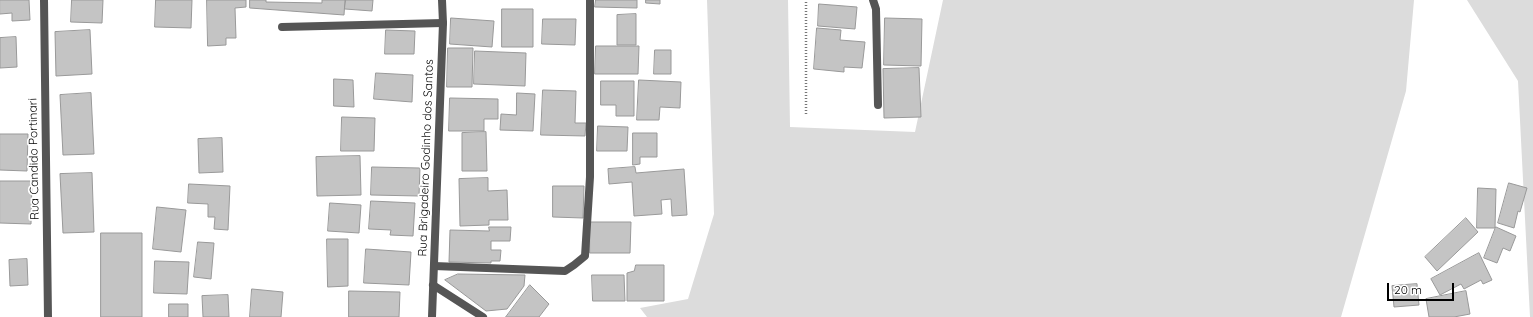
<!DOCTYPE html>
<html>
<head>
<meta charset="utf-8">
<style>
  body { margin:0 }
  #map { position:relative; width:1533px; height:317px; overflow:hidden; background:#fff; font-family:Quicksand,sans-serif }
  canvas { display:block }
  .scale { position:absolute; left:1387px; top:283px; width:67px; height:18px; box-sizing:border-box; border:2px solid #000; border-top:0; padding-left:5px; font-size:12px; line-height:14px; white-space:nowrap; color:#000; -webkit-text-stroke:3px #fff; paint-order:stroke }
</style>
</head>
<body>
<div id="map">
<canvas width="1533" height="317"></canvas>
<div class="scale">20 m</div>
</div>
<script>
const c = document.querySelector('canvas').getContext('2d');
c.lineJoin = 'round';
function fill(path, color) {
  c.fillStyle = color;
  c.fill(path, 'evenodd');
}
function trace(path, color, width, dash) {
  c.strokeStyle = color;
  c.lineWidth = width;
  c.lineCap = dash ? 'butt' : 'round';
  c.setLineDash(dash || []);
  c.stroke(path);
}
function label(font, color, halo, rows, align = 'center') {
  c.font = font + ' Quicksand,sans-serif';
  c.lineWidth = 3.5;
  c.setLineDash([]);
  c.textBaseline = 'middle';
  c.strokeStyle = halo;
  c.fillStyle = color;
  for (const [text, x, y, turn = 0] of rows) {
    c.save();
    c.translate(x, y);
    c.rotate((+turn || 0) * Math.PI / 180);
    c.textAlign = isNaN(turn) ? turn : align;
    if (halo) c.strokeText(text, 0, 0);
    c.fillText(text, 0, 0);
    c.restore();
  }
}
fill(new Path2D(`
  M707,0h81l2,127 125,5 28,-132h471l-8,91 -65,226h-694l-7,-9 48,-9 26,-85z
  M1467,0h66v317h-3l-12,-236z`), '#dcdcdc');
const building = new Path2D(`
  M0,0h29l1,20 -18,1v-8l-12,1z
  M72,0h31l-1,23 -31,-1z
  M156,0h36l-1,28 -36,-1z
  M207,0h39v7l-11,1 1,30h-10v7l-18,1z
  M250,0h16v2l56,1v-3h23l-1,15 -94,-7z
  M346,0h27l-1,11 -27,-2z
  M596,0h41v8l-42,-1z
  M646,0h14v4l-14,-1z
  M819,4l38,3 -2,22 -37,-3z
  M502,9h31v38h-31z
  M636,14v31h-19v-30z
  M451,18l43,3 -2,26 -42,-3z
  M885,18l37,1 -1,47 -37,-1z
  M543,19h33l-1,26 -33,-1z
  M817,28l24,2 -1,10 25,2 -3,26 -18,-1v5l-30,-3z
  M90,30l2,44 -36,2 -1,-44z
  M386,30l29,1 -1,23h-29z
  M16,37l1,30 -17,1v-30z
  M596,46h43l-1,28h-43z
  M448,48h25l-1,39h-25z
  M655,50h16v24h-17z
  M475,51l51,2 -1,33 -51,-2z
  M919,68l2,49 -37,1 -1,-49z
  M376,73l37,2 -1,27 -38,-3z
  M334,79l19,1 1,27 -20,-1z
  M639,80l42,2 -1,26 -20,-1 -1,13h-22z
  M601,81h33v35h-18v-11h-15z
  M543,90l33,1 -1,32h11l-1,13 -44,-1z
  M91,93l3,61 -31,1 -3,-60z
  M517,93l18,1 -2,37 -33,-1 1,-16 15,1z
  M450,98l48,1v20h-14v12h-35z
  M342,117l33,1 -1,33h-33z
  M598,126l30,1 -1,24h-30z
  M486,132l1,39h-25v-38z
  M633,133h24v24h-17v7l-7,1z
  M0,134h28l-1,37 -27,-1z
  M222,138l1,34 -24,1 -1,-34z
  M360,156l1,39 -44,1 -1,-39z
  M372,167l48,1 -1,28 -48,-1z
  M635,167l1,6 48,-4 3,46 -15,1 -1,-17 -10,1 1,14 -28,2 -2,-34 -23,2 -1,-15z
  M92,173l2,59 -31,1 -3,-59z
  M488,178v13l19,-1 1,30h-19v5l-29,1 -1,-47z
  M0,181h32l-1,43 -31,-1z
  M1509,183l18,5 -7,24 -2,-1 -4,17 -16,-5z
  M189,184l41,2 -2,44 -14,-1 1,-12h-7v-13l-20,-1z
  M553,186h31l-1,32 -30,-1z
  M1478,188l18,1 -1,39h-18z
  M371,201l44,2 -2,33 -23,-1 1,-5 -22,-1z
  M330,203l31,2 -2,28 -31,-2z
  M157,207l29,3 -5,42 -28,-3z
  M1466,218l12,14 -41,39 -12,-14z
  M590,222h41l-1,31h-40z
  M489,227h22l-1,14h-19v9h10l-1,11h-9v2l-42,-1 1,-32 39,1z
  M1496,227l20,9 -6,15 -7,-3 -6,15 -13,-5z
  M101,233h41v84h-41z
  M327,239h21v47l-20,1z
  M198,242l16,1 -3,36 -17,-2z
  M366,249l45,3 -2,33 -45,-2z
  M1479,253l13,27 -9,4 -2,-4 -17,9 -3,-5 -21,11 -9,-16z
  M27,259l1,26 -18,1 -1,-26z
  M155,261l34,1 -2,32 -33,-1z
  M636,265h28v36h-37v-28l7,-2z
  M458,274l67,1 -1,11 -17,23 -21,2 -41,-31z
  M592,275h32l1,26h-32z
  M1417,284l2,21 -25,2 -2,-21z
  M530,285l19,19 -10,13h-33z
  M252,289l31,3 -2,25h-31z
  M349,291l51,1 -1,25h-50z
  M1466,291l4,23 -16,3h-25l-3,-18z
  M228,295l1,22h-26l-1,-21z
  M169,304h19v13h-19z`);
fill(building, '#c4c4c4');
trace(building, '#999', 1);
trace(new Path2D(`
  M806,114v-114`), '#777', 2.5, [1, 2]);
trace(new Path2D(`
  M282,27l161,-4
  M434,266l131,5 9,-6 11,-9 5,-79v-177
  M433,285l50,32`), '#555', 8);
trace(new Path2D(`
  M44,0l4,317
  M873,0l3,9 2,96
  M432,317l11,-294 -1,-23`), '#555', 8);
label('12px', '#000', '#fff', [
  ["Rua Brigadeiro Godinho dos Santos",426,158,-88],
  ["Rua Candido Portinari",34,159,-91]
]);
</script>
</body>
</html>
